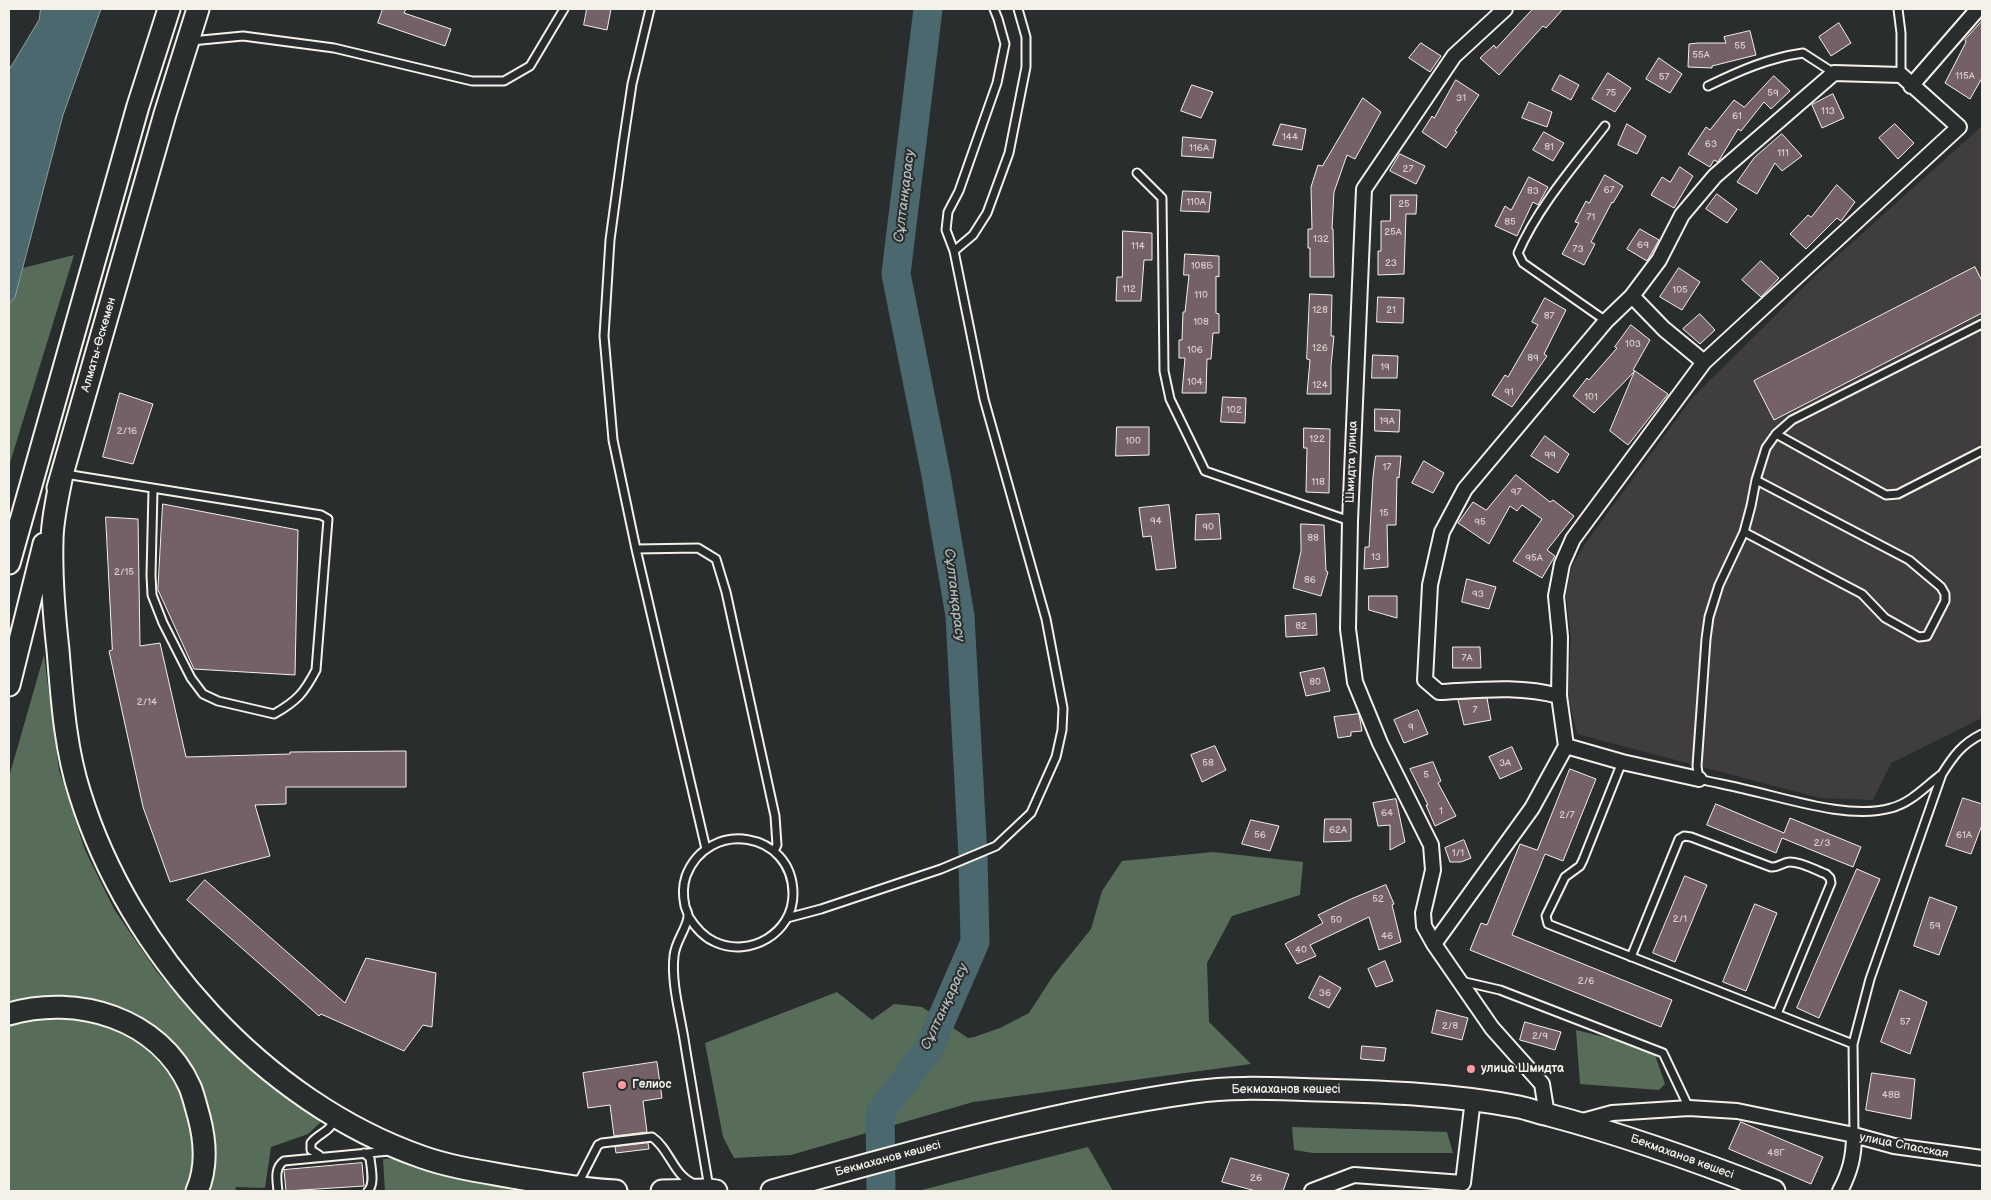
<!DOCTYPE html>
<html>
<head>
<meta charset="utf-8">
<style>
  body { margin:0 }
  #map { position:relative; width:1991px; height:1200px; overflow:hidden; background:#2a2d2e; font-family:"Balsamiq Sans",sans-serif }
  canvas { display:block }
  .frame { position:absolute; inset:0; border:10px solid #f4f1e8; pointer-events:none }
</style>
</head>
<body>
<div id="map">
<canvas width="1991" height="1200"></canvas>
<div class="frame"></div>
</div>
<script>
const c = document.querySelector('canvas').getContext('2d');
c.lineJoin = 'round';
function fill(path, color) {
  c.fillStyle = color;
  c.fill(path, 'evenodd');
}
function trace(path, color, width, dash) {
  c.strokeStyle = color;
  c.lineWidth = width;
  c.lineCap = dash ? 'butt' : 'round';
  c.setLineDash(dash || []);
  c.stroke(path);
}
function label(font, color, halo, rows, align = 'center') {
  c.font = font + ' "Balsamiq Sans",sans-serif';
  c.lineWidth = 4;
  c.setLineDash([]);
  c.textBaseline = 'middle';
  c.strokeStyle = halo;
  c.fillStyle = color;
  for (const [text, x, y, turn = 0] of rows) {
    c.save();
    c.translate(x, y);
    c.rotate((+turn || 0) * Math.PI / 180);
    c.textAlign = isNaN(turn) ? turn : align;
    if (halo) c.strokeText(text, 0, 0);
    c.fillText(text, 0, 0);
    c.restore();
  }
}
fill(new Path2D(`
  M1982,126v592l-91,45 -18,37 -53,-2 -243,-64 -9,-37 3,-59 -5,-44 6,-28 15,-25 105,-143 124,-123z`), '#403d3f');
fill(new Path2D(`
  M74,255l-65,211v-162l6,-7 8,-29z
  M44,655l15,115 26,80 29,59 43,63 47,54 29,28 48,37 43,28 -16,15 -37,13 -6,41 -29,-1 -1,4h-28c0,-21 -1,-43 -2,-64 0,-10 1,-21 -1,-31 -3,-17 -17,-36 -29,-48 -50,-51 -98,-59 -166,-47v-224z
  M1213,852l90,10 -3,33 -68,21 -25,47 2,59 42,42 -278,38 -182,53 -57,3 -11,-21 -18,-94 132,-51 35,28 22,-16 28,3 46,31 6,-1 26,-9 29,-15 24,-37 38,-47 11,-38 20,-30z
  M57,1016c15,2 35,2 49,7 59,20 110,109 80,168h-177v-165l24,-8z
  M1576,1030l36,9 43,16 10,29 -6,6 -79,-6z
  M1292,1127l155,5 6,21h-140l-19,-3z
  M1088,1147l25,44h-195z
  M402,1158l141,33h-158l-2,-32z`), '#586d59');
const water = new Path2D(`
  M41,9h60l-38,106 -48,182 -6,7v-234l30,-50z`);
fill(water, '#4b686e');
trace(water, '#8f9f9f', 1);
trace(new Path2D(`
  M881,1191l-1,-78 49,-65 46,-106 -2,-85 -13,-241 -24,-141 -40,-201 32,-265`), '#4b686e', 29);
const building = new Path2D(`
  M383,9h23l-2,4 47,16 -6,17 -67,-23z
  M587,9h24l-4,21 -23,-5z
  M1533,9h30l-17,19 -3,-2 -44,49 -19,-17 14,-13 2,3z
  M1982,21v57l-12,21 -25,-16 21,-41 -1,-2z
  M1839,23l12,20 -20,13 -12,-19z
  M1750,31l6,24 -44,11v2l-24,-1 1,-23 9,-1h28l-2,-6z
  M1421,43l20,13 -11,16 -21,-14z
  M1659,58l23,16 -12,19 -24,-14z
  M1608,73l23,15 -16,24 -23,-13z
  M1560,75l19,10 -8,15 -19,-10z
  M1774,76l16,15 -19,18 -7,-7 -23,29 -3,-2 -20,33 -4,-2 -4,7 -22,-13 18,-27 4,3 24,-30 10,7z
  M1456,80l23,15 -24,36 2,1 -11,16 -24,-16 10,-16 2,2z
  M1192,85l21,7 -12,26 -20,-7z
  M1833,94l11,24 -22,10 -10,-23z
  M1363,98l18,14 -26,47 -8,-4 -13,37 -2,37h1l1,48h-24v-29h-2v-19h4l-1,-42 7,-22 4,1z
  M1529,102l23,10 -5,15 -25,-9z
  M1281,124l25,5 -4,21 -29,-5z
  M1627,124l19,12 -9,18 -19,-9z
  M1895,124l19,19 -16,16 -19,-21z
  M1544,132l20,11 -11,18 -20,-11z
  M1782,134l20,22 -20,15 -7,-8 -18,31 -20,-12 17,-24z
  M1183,137l33,3 -3,18 -31,-2z
  M1400,154l25,12 -9,18 -26,-13z
  M1680,167l13,9 -19,32 -23,-13 11,-18 8,5z
  M1605,175l18,11 -10,17 -1,-1 -21,40 4,2 -11,21 -22,-11 17,-31 -4,-1 11,-21 3,2z
  M1529,177l19,10 -10,18 -5,-3 -16,34 -22,-10 10,-20 6,4z
  M1837,185l18,17 -14,19 -4,-3 -31,31 -16,-15 18,-19 3,2z
  M1183,191l28,1 -2,20 -28,-1z
  M1717,194l20,15 -10,14 -21,-14z
  M1391,195h26l-1,19h-10l-2,60 -26,1v-24h3v-30h9z
  M1640,229l19,11 -12,21 -20,-12z
  M1123,231l29,2v27h-8l-3,41h-25l1,-24h5z
  M1185,254l34,2v21l-3,-1v37l3,1v19h-6l-2,26h-4l-1,34h-24l3,-35h-6v-18h3l1,-28h2l4,-37h-5z
  M1761,261l18,17 -18,19 -19,-17z
  M1975,267l7,14v32l-208,107 -20,-39z
  M1679,268l21,14 -18,28 -22,-13z
  M1310,294l22,1 -1,41h3l-3,30v28h-24l3,-34 -3,-1z
  M1378,297l26,1 -1,25 -26,-1z
  M1545,298l21,12 -22,44 3,2 -35,51 -20,-12 13,-20 3,2 30,-52 -6,-3z
  M1700,314l15,16 -15,14 -17,-15z
  M1631,325l19,15 -17,30 2,1 -41,42 -21,-17 14,-18 2,2 28,-32 -2,-1z
  M1373,355l25,1 -1,22h-25z
  M1635,371l33,23 -40,51 -18,-14z
  M120,393l33,11 -20,60 -30,-7z
  M1223,397l23,1 -1,25 -24,-1z
  M1375,409l25,1 -1,22 -24,-1z
  M1117,427h32v28l-33,1z
  M1304,428l26,1 -1,64 -23,-1 1,-44h-3z
  M1545,436l24,18 -11,19 -27,-17z
  M1376,456h25l-2,22 -2,-1 -1,48h-9l1,42 -24,2 1,-22h4l4,-70z
  M1424,461l20,12 -11,20 -21,-10z
  M1516,475l34,27 3,-2 21,16 -27,34 8,6 -13,22 -29,-17 29,-42 -20,-14 -5,6 -7,-5 -21,38 -31,-21 15,-21 13,8z
  M163,504l135,26 -3,145 -101,-6 -36,-79z
  M1169,505l7,63 -20,2 -5,-34 -8,1 -4,-29z
  M1219,514l2,25 -26,1 1,-25z
  M106,517l32,2 2,127 20,-3 26,114 104,-3v-2l116,-1v36h-120v17l-31,1 15,51 -100,26 -27,-75 -34,-156 3,-1z
  M1301,524l23,1 2,46 2,1 -7,24 -28,-8 8,-37z
  M1467,579l29,8 -7,22 -27,-7z
  M1369,596h28v22l-28,-8z
  M1316,614l1,21 -31,2 -1,-21z
  M1453,647h27l1,21h-28z
  M1324,668l6,23 -24,5 -6,-23z
  M1487,698l4,22 -27,5 -6,-25z
  M1418,710l10,24 -24,9 -10,-23z
  M1359,714l3,17 -11,1v4l-13,2 -4,-21z
  M1215,746l11,24 -24,12 -11,-27z
  M1512,747l10,22 -22,10 -11,-22z
  M1433,762l8,19 -3,2 18,33 -21,10 -9,-21h2l-18,-36z
  M1570,769l26,10 -33,82 -18,-7 -33,81 160,65 -11,27 -191,-77 11,-27 6,2 33,-81 17,6z
  M1963,798l19,6v21l-11,29 -25,-8z
  M1396,799l9,43 -15,8v-25l-12,1 -5,-23z
  M1716,804l68,29 6,-15 71,29 -8,20 -71,-29 -6,15 -69,-28z
  M1325,819h26v22l-27,1z
  M1251,820l28,6 -9,25 -28,-7z
  M1464,840l7,18 -10,4h-11l-5,-14z
  M1857,869l23,10 -61,139 -22,-10z
  M1685,876l22,9 -32,77 -22,-9z
  M205,880l140,123 21,-45 70,15 -4,54 -9,-2 -19,26 -83,-37 -2,2 -132,-116z
  M1386,885l8,19 -2,1 9,37 -22,8 -10,-33 -59,28 6,11 -19,8 -12,-20 38,-21 -5,-8 33,-16z
  M1930,897l27,10 -18,48 -25,-9z
  M1755,904l22,9 -31,78 -23,-9z
  M1385,961l8,20 -17,6 -8,-18z
  M1320,976l21,12 -12,20 -20,-10z
  M1900,990l27,12 -17,52 -29,-12z
  M1437,1010l31,8 -6,22 -30,-7z
  M1525,1022l36,10 -6,18 -35,-10z
  M1362,1046l24,2 -2,13 -23,-2z
  M657,1062l5,36 -19,3 4,31 -33,4 -4,-31 -22,3 -5,-35z
  M1872,1073l43,6 -4,40 -45,-9z
  M1741,1122l82,35 -12,27 -82,-35z
  M648,1143l1,6 -33,4 -1,-6z
  M1231,1158l58,16 -6,17h-27l-34,-9z
  M362,1163l2,23 -78,5 -2,-21z`);
fill(building, '#746168');
trace(building, '#f4f1e8', 1);
const lane = new Path2D(`
  M650,9l-18,75 -9,60 -13,96 -6,96 9,104 23,109 70,300
  M1898,9l3,24v42
  M191,41l52,-5 91,12 138,33h32l26,-15 34,-57
  M1708,86c31,-15 60,-28 95,-33l31,20
  M1605,126c-31,40 -67,81 -87,127l5,10 83,58
  M1137,173l25,25 2,173 6,28 35,72 145,50
  M954,251l19,-16 14,-22 22,-60 17,-86v-30l-8,-28
  M1776,434l110,61 12,-1 84,-43
  M65,474l256,41 7,4 -12,151c-12,23 -19,31 -42,44l-56,-13 -15,-7 -12,-16 -28,-55 -11,-28 -1,-20 2,-85
  M1744,532l118,62 23,24 34,19 8,-1 18,-35v-7l-4,-7 -32,-27 -153,-80
  M636,549l62,-1 18,11 10,33 49,224 2,29 -3,6
  M1622,762l-39,98 -3,6 -15,11 -19,39 2,8 305,120
  M1942,774c-16,12 -31,29 -51,34 -42,12 -105,-10 -147,-19 -15,-4 -30,-6 -45,-10l-2,-13 9,-127 3,-22 10,-32 25,-53 7,-26 5,-26 10,-32 10,-14 16,-14 190,-96
  M688,916c7,11 15,21 27,26 35,16 78,-9 78,-48 0,-63 -85,-76 -107,-18 -3,9 -3,21 -1,30 1,4 4,8 3,11 -2,13 -13,25 -14,39 -3,26 6,58 10,83 8,50 17,100 25,149
  M787,918l34,-9 120,-40 55,-23 35,-33 25,-56 6,-27 1,-22 -17,-89 -62,-220 -30,-148 -8,-21 2,-18 11,-21 38,-108 8,-39 -7,-25 -4,-10
  M1631,957l48,-118 5,-3 7,1 80,30c7,1 12,-5 19,-5 12,0 25,8 36,12l4,4 1,5 -54,131
  M1461,981l39,9 163,63 26,55
  M1854,1135l-1,-91 17,-65 72,-205c12,-19 20,-30 40,-40
  M364,1153l6,5c1,10 5,26 -2,33
  M319,1155l-8,-5v-7c7,-10 23,-12 22,-26
  M575,1183l6,-5 17,-33 4,-2 50,-6c18,12 21,39 43,47
  M278,1191c-1,-11 -4,-23 6,-30l105,-10`);
const street = new Path2D(`
  M1505,9l-51,47 -90,133 -14,332 -2,108 7,53 25,61 51,102 2,25 -10,43 1,13 10,18 58,84 50,56 5,31
  M1911,86l67,-77
  M1632,296l32,33 40,33
  M1566,746l56,16 77,17
  M1434,944l98,-136 34,-62 -7,-50 1,-59 -4,-41 6,-32 11,-25 131,-177 255,-235 -58,-52 -67,-2 -119,103 -33,39 -23,45 -27,36 -26,25 -141,168 -23,43 -12,53 -5,95 14,12c40,-2 81,-7 120,4
  M1579,1122l33,-9 77,-5 48,3 117,24
  M1312,1191l42,-16 109,8 10,-84
  M1840,1191c10,-19 14,-34 14,-56l40,11 88,12`);
const primary = new Path2D(`
  M62,474c-4,22 -10,45 -10,67 -1,36 2,73 6,109 4,48 7,98 22,144 49,158 184,308 342,363 31,11 64,15 96,21 33,5 65,12 98,13
  M58,488l107,-374 33,-105
  M9,563l129,-457 31,-97
  M9,685l35,-141
  M9,1014c68,-20 150,4 181,73 4,10 6,20 9,30 6,23 8,51 -2,74
  M662,1191l47,-1 7,1
  M772,1191c140,-39 279,-79 422,-99 40,-6 84,-3 124,-2 67,2 136,4 201,17 10,2 20,6 30,8 76,20 151,47 225,76`);
trace(lane, '#f4f1e8', 11);
trace(street, '#f4f1e8', 18);
trace(primary, '#f4f1e8', 25);
trace(lane, '#2a2d2e', 7);
trace(street, '#2a2d2e', 14);
trace(primary, '#2a2d2e', 21);
for (const [x, y, r, color] of [
  [1471,1069,5,"#ff9aa2"],
  [622,1085,5,"#ff9aa2"]
]) {
  const dot = new Path2D();
  dot.arc(x, y, r, 0, 2 * Math.PI);
  c.fillStyle = color;
  c.fill(dot);
  trace(dot, '#2a2d2e', 2);
}
label('10px', '#d4cdc8', null, [
  ["55",1740,46],
  ["55А",1701,55],
  ["115А",1965,76],
  ["57",1664,77],
  ["75",1611,93],
  ["59",1773,93],
  ["31",1461,98],
  ["113",1828,111],
  ["61",1737,116],
  ["144",1290,137],
  ["63",1711,144],
  ["81",1549,147],
  ["116А",1199,148],
  ["111",1783,153],
  ["27",1408,169],
  ["67",1609,190],
  ["83",1533,191],
  ["110А",1196,202],
  ["25",1404,204],
  ["71",1591,217],
  ["85",1510,222],
  ["25А",1393,232],
  ["132",1321,239],
  ["69",1643,245],
  ["114",1138,246],
  ["73",1578,249],
  ["23",1391,263],
  ["108Б",1202,266],
  ["112",1129,289],
  ["105",1680,290],
  ["110",1201,295],
  ["128",1320,310],
  ["21",1391,310],
  ["87",1549,316],
  ["108",1201,322],
  ["103",1633,344],
  ["126",1320,348],
  ["106",1195,350],
  ["89",1533,358],
  ["19",1385,367],
  ["104",1195,382],
  ["124",1320,385],
  ["91",1509,392],
  ["101",1591,397],
  ["102",1234,410],
  ["19А",1387,421],
  ["2/16",127,431],
  ["122",1317,439],
  ["100",1133,441],
  ["99",1550,455],
  ["17",1387,467],
  ["118",1318,482],
  ["97",1516,492],
  ["15",1384,513],
  ["94",1156,521],
  ["95",1480,522],
  ["90",1208,527],
  ["88",1313,538],
  ["13",1376,557],
  ["95А",1534,558],
  ["2/15",124,572],
  ["86",1310,580],
  ["93",1478,594],
  ["82",1301,626],
  ["7А",1467,658],
  ["80",1315,682],
  ["2/14",147,702],
  ["7",1475,710],
  ["9",1411,727],
  ["58",1208,763],
  ["3А",1505,763],
  ["5",1426,775],
  ["1",1441,811],
  ["64",1387,813],
  ["2/7",1567,815],
  ["62А",1338,830],
  ["56",1260,835],
  ["61А",1964,835],
  ["2/3",1822,843],
  ["1/1",1458,853],
  ["52",1378,899],
  ["2/1",1680,919],
  ["50",1336,920],
  ["59",1935,926],
  ["46",1387,936],
  ["40",1301,950],
  ["2/6",1586,981],
  ["36",1325,993],
  ["57",1905,1022],
  ["2/8",1450,1026],
  ["2/9",1540,1036],
  ["48В",1891,1095],
  ["48Г",1776,1153],
  ["26",1256,1178]
]);
label('12px', '#f4f1e8', '#2a2d2e', [
  ["Алматы-Өскемен",99,345,-74],
  ["Шмидта улица",1352,462,-88],
  ["Бекмаханов көшесі",1286,1090],
  ["улица Спасская",1904,1146,11],
  ["Бекмаханов көшесі",1682,1157,20],
  ["Бекмаханов көшесі",888,1159,-15]
]);
label('bold 12px', '#f4f1e8', '#2a2d2e', [
  ["улица Шмидта",1481,1069],
  ["Гелиос",632,1085]
], 'left');
label('italic 14px', '#b0bab7', '#2a2d2e', [
  ["Сұлтанқарасу",905,196,-83],
  ["Сұлтанқарасу",954,595,83],
  ["Сұлтанқарасу",945,1007,-65]
]);
</script>
</body>
</html>
